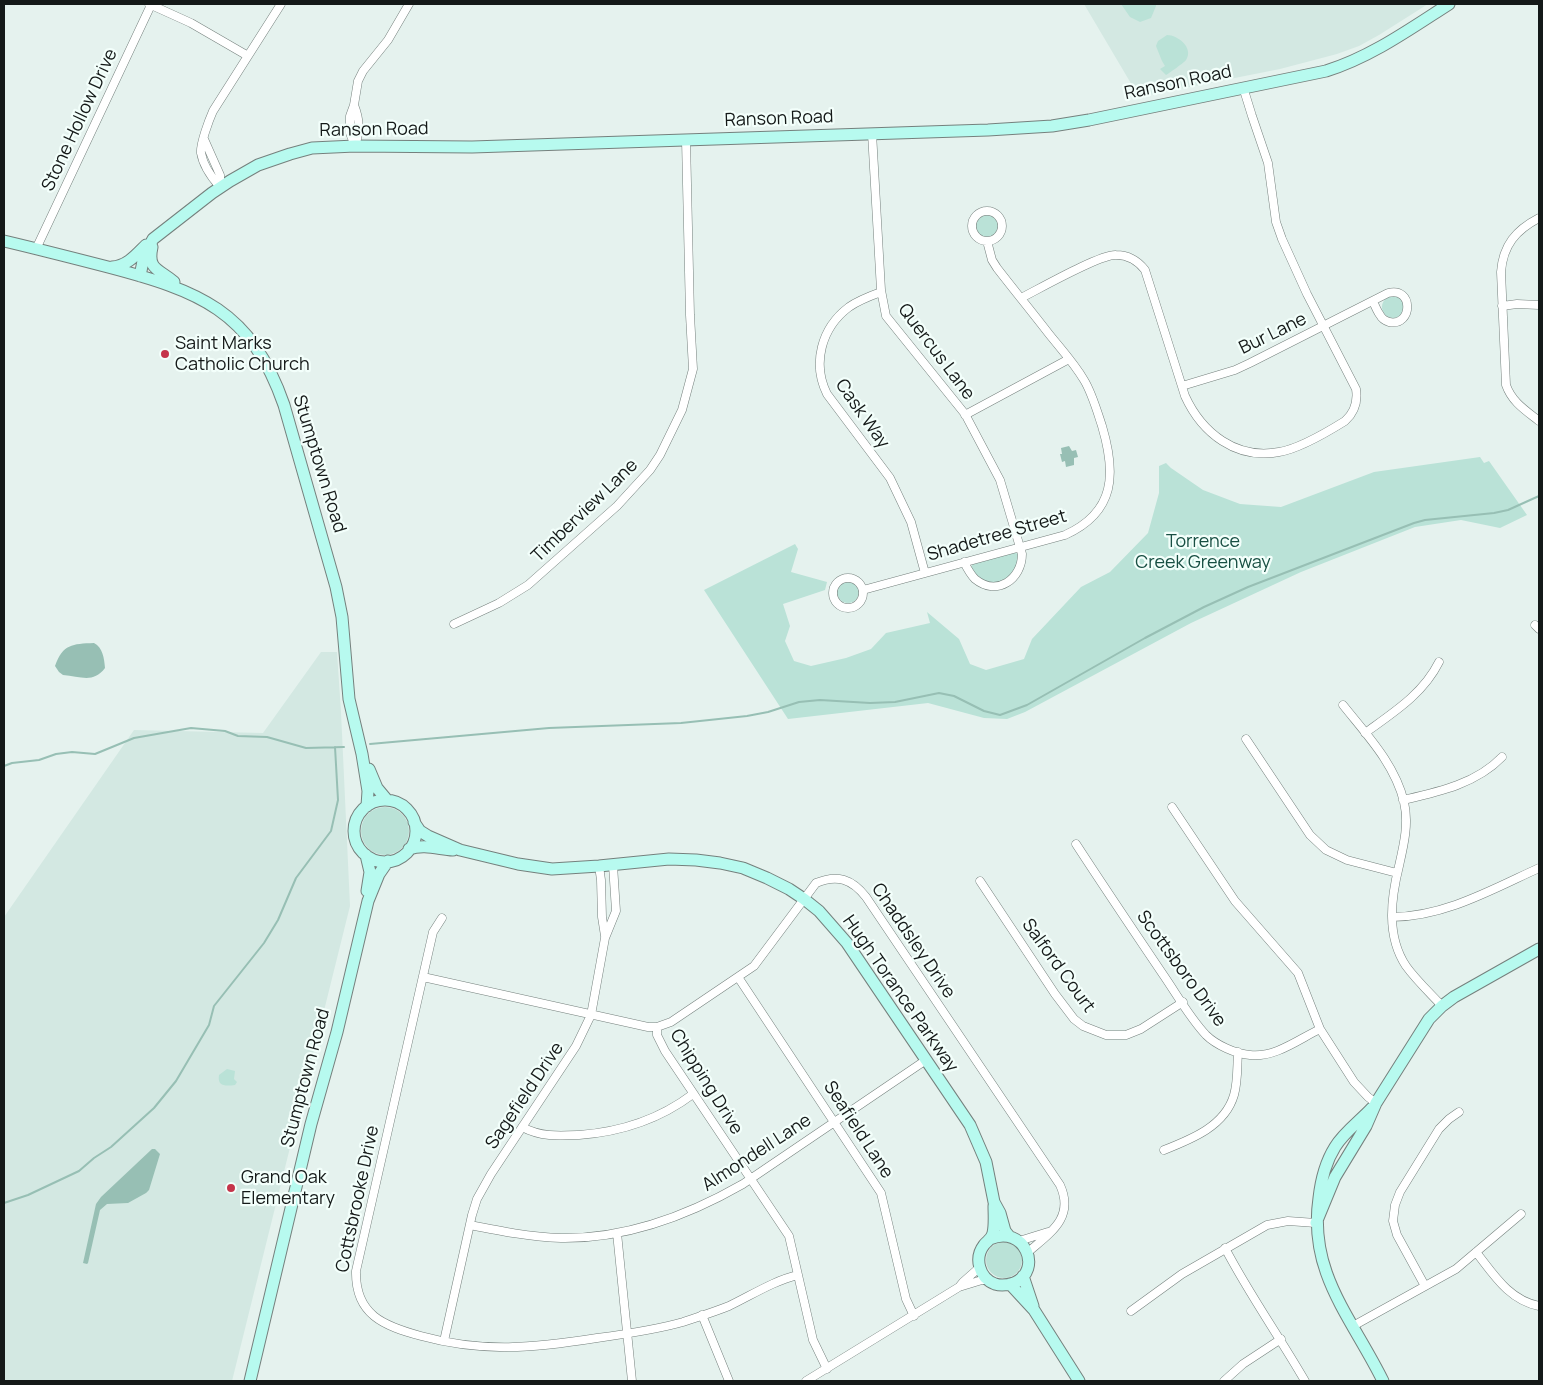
<!DOCTYPE html>
<html>
<head>
<meta charset="utf-8">
<style>
  body { margin:0 }
  #map { position:relative; width:1543px; height:1385px; overflow:hidden; background:#e5f2ee; font-family:Manrope,sans-serif }
  canvas { display:block }
  .frame { position:absolute; inset:0; border:5px solid #141918; pointer-events:none }
</style>
</head>
<body>
<div id="map">
<canvas width="1543" height="1385"></canvas>
<div class="frame"></div>
</div>
<script>
const c = document.querySelector('canvas').getContext('2d');
c.lineJoin = 'round';
function fill(path, color) {
  c.fillStyle = color;
  c.fill(path, 'evenodd');
}
function trace(path, color, width, dash) {
  c.strokeStyle = color;
  c.lineWidth = width;
  c.lineCap = dash ? 'butt' : 'round';
  c.setLineDash(dash || []);
  c.stroke(path);
}
function label(font, color, halo, rows, align = 'center') {
  c.font = font + ' Manrope,sans-serif';
  c.lineWidth = 4.5;
  c.setLineDash([]);
  c.textBaseline = 'middle';
  c.strokeStyle = halo;
  c.fillStyle = color;
  for (const [text, x, y, turn = 0] of rows) {
    c.save();
    c.translate(x, y);
    c.rotate((+turn || 0) * Math.PI / 180);
    c.textAlign = isNaN(turn) ? turn : align;
    if (halo) c.strokeText(text, 0, 0);
    c.fillText(text, 0, 0);
    c.restore();
  }
}
fill(new Path2D(`
  M1084,4h344l-49,31 -20,11 -22,8 -57,15 -141,28z
  M321,652h16l4,60 9,194 -118,475h-228v-464l130,-187 129,3z`), '#d3e8e2');
fill(new Path2D(`
  M1121,4h35v2l-5,12 -11,4 -10,-5z
  M1167,35c11,0 27,13 19,25 -1,2 -18,14 -20,15l-6,-6 5,-3 -3,-5 -6,-15 2,-5z
  M976 226a11 11 0 1 1 22 0a11 11 0 1 1-22 0Z
  M1382 307a11 11 0 1 1 22 0a11 11 0 1 1-22 0Z
  M1480,457l4,6 5,-2 38,54 -27,13 -39,-8 -46,7 -114,45 -110,51 -166,89 -18,7 -23,-1 -56,-15 -140,16 -84,-129 91,-46 3,5 -7,23 36,10 -2,8 -42,14 7,22 -5,15 9,20 17,5 35,-8 25,-9 15,-16 44,-10 -3,-11 32,27 11,25 16,6 38,-11 8,-20 49,-52 29,-15 38,-39 11,-40v-27l7,-3 5,5 32,22 37,14 41,3 93,-35z
  M1014,552l4,2c3,29 -30,39 -47,15l1,-4 2,-2z
  M837 592a11 11 0 1 1 22 0a11 11 0 1 1-22 0Z
  M361 831a24 24 0 1 1 48 0a24 24 0 1 1-48 0Z
  M227,1069l8,2 -1,8 3,3 -2,3c-9,1 -18,2 -16,-10z
  M986 1260a18 18 0 1 1 36 0a18 18 0 1 1-36 0Z`), '#bae2d7');
fill(new Path2D(`
  M1069,446l3,5 4,-1 2,7 -4,1v7l-8,2 -1,-6 -3,1 -2,-8h2l-1,-6z
  M94,643c9,5 10,15 11,25 -12,16 -25,8 -42,7l-4,-3 -4,-6c8,-22 17,-22 39,-23z
  M152,1149h3l5,5 -11,36 -3,3 -18,10 -21,1 -7,6 -12,53 -1,1 -4,-1 13,-59 5,-7z`), '#97bfb4');
trace(new Path2D(`
  M370,744l179,-16 132,-5 66,-7 21,-4 31,-10 21,-2 50,3 25,-1 44,-9 15,3 30,15 16,4 27,-10 118,-67 59,-31 44,-20 166,-64 11,-3 69,-7 14,-3 31,-14
  M4,766l8,-3 27,-3 17,-6 16,-2 23,2 39,-16 57,-10 34,3 13,5 29,1 39,11 38,-1
  M4,1203l24,-8 51,-24 15,-13 17,-11 43,-39 22,-27 33,-56 5,-19 50,-63 14,-23 18,-42 35,-47 7,-31 -3,-53`), '#97bfb4', 2);
const street = new Path2D(`
  M149,4l42,19 57,33
  M354,105c6,15 6,26 1,41
  M872,133l9,157 5,26 79,98 35,66 22,74c0,25 -25,43 -47,25 -5,-5 -8,-11 -11,-17
  M204,139l16,36v12
  M355,146l-5,-13v-17l4,-11 4,-24 5,-10 25,-31 21,-36
  M220,187c-8,-9 -17,-22 -19,-34 -1,-9 8,-33 12,-42l68,-107
  M972 226a15 15 0 1 1 30 0a15 15 0 1 1-30 0Z
  M1539,218c-23,12 -36,27 -38,54l5,113c6,17 19,25 33,36
  M36,249l115,-244
  M881,292c-11,4 -22,8 -32,15 -28,21 -37,57 -22,87l63,84 21,44 14,51
  M1021,298c18,-9 79,-44 95,-43 12,0 22,6 29,15l40,126c17,37 51,64 94,56 19,-3 50,-21 66,-31 10,-9 13,-19 11,-32l-49,-95 -25,-55 -6,-17 -8,-59 -16,-47 -9,-29
  M1502,306l15,-2 22,1
  M1182,386l53,-16 15,-7 138,-70c26,-7 25,34 1,29 -3,-1 -7,-3 -9,-7 -3,-4 -5,-9 -7,-14
  M965,415l104,-56
  M833 593a15 15 0 1 1 30 0a15 15 0 1 1-30 0Z
  M863,590l202,-55c51,-23 51,-62 37,-109 -5,-15 -10,-33 -18,-46 -10,-17 -23,-31 -35,-46 -17,-22 -35,-44 -52,-66l-5,-8 -5,-19
  M454,624l45,-21 29,-18 89,-79 33,-36 10,-15 22,-45 11,-41 -3,-54 -4,-175
  M1535,625l4,4
  M1343,705c23,29 52,59 61,97 5,21 0,42 -5,64 -8,32 -13,70 7,100 10,14 24,27 36,40
  M1365,733c29,-21 58,-39 74,-71
  M1246,739l64,96 16,15 21,10 50,13
  M1403,800c35,-8 73,-16 99,-43
  M1172,807l63,94 63,72 22,56 34,53 14,15 8,6
  M1076,844c28,43 57,86 86,129 14,20 27,44 44,62 10,10 30,19 44,20 25,3 49,-16 70,-26
  M599,866l2,14 1,37 3,19
  M980,881l75,113 19,25 9,7 23,9h20l15,-6 42,-27
  M1392,917c52,0 101,-28 147,-49
  M442,918l-9,14 -77,339c-1,44 28,55 65,65 62,17 113,12 176,2 29,-4 58,-8 86,-16 15,-5 31,-10 46,-16 23,-11 44,-25 69,-31
  M423,977l225,50h9l14,-5 83,-56 62,-83c21,-9 36,-4 50,14l194,288c15,33 -10,48 -33,68
  M738,977l143,216 25,106 8,17
  M657,1027v8l8,16 124,185 24,104 14,29
  M522,1127c19,10 36,9 57,8 41,-3 81,-16 114,-41
  M1164,1150c28,-11 61,-24 70,-55 4,-14 3,-29 4,-43
  M470,1225c30,6 60,12 91,13 64,1 128,-23 182,-54l183,-124
  M617,1233l15,148
  M1019,1241l29,-9
  M1225,1248c24,46 54,88 80,133
  M1476,1252c18,23 33,48 63,54
  M1425,1286l-28,-51 -4,-14 2,-16 5,-13 39,-63 10,-10 10,-7
  M959,1287l4,-5 17,-15
  M1131,1311l51,-37 85,-49 21,-4 28,2
  M702,1315l27,66
  M1353,1326l103,-57 65,-55
  M444,1341l28,-126 5,-16 14,-25 85,-128 15,-31 14,-77 11,-27 -3,-46
  M806,1381l153,-94 23,-7h6
  M1224,1381l19,-17 38,-25`);
const secondary = new Path2D(`
  M4,241c34,8 69,17 104,26 91,24 143,43 176,138l52,182 6,30 7,82 13,55 6,37 -1,15
  M152,247c-5,23 7,22 22,35
  M112,267c15,-1 24,-12 34,-22
  M140,276l4,-20 9,-17 59,-46 18,-12 28,-16 32,-11 22,-6 43,-2 117,1 516,-17 64,-4 37,-6 237,-49c45,-14 84,-42 123,-67
  M369,769l8,19 10,12
  M354 831a31 31 0 1 1 62 0a31 31 0 1 1-62 0Z
  M414,822l6,9 8,5 32,14 58,14 34,5 47,-3 70,-7 27,1 24,3 23,5 24,10 22,11 15,10 15,12 28,32 123,182 16,37 8,40 6,11 5,18 4,5
  M409,849c15,-5 29,0 44,1
  M366,855l4,17 -3,19
  M1372,1108c-12,13 -28,24 -37,39 -10,16 -14,33 -16,51 -11,75 33,120 64,183
  M1316,1223l19,-46 31,-51 10,-23 53,-84 13,-13 12,-9 85,-48
  M990,1239c34,-15 54,31 24,44 -6,2 -13,3 -19,1 -16,-6 -21,-26 -11,-39 3,-4 8,-6 9,-12 2,-8 1,-19 1,-27
  M1023,1276l10,30
  M1010,1284l24,26 45,71
  M250,1381l61,-257 26,-92 31,-131 11,-27 9,-13`);
trace(street, '#75807d', 9);
trace(secondary, '#75807d', 13);
trace(street, '#fff', 8);
trace(secondary, '#b7faef', 11);
for (const [x, y, r, color] of [
  [165,354,5,"#c5344a"],
  [231,1188,5,"#c5344a"]
]) {
  const dot = new Path2D();
  dot.arc(x, y, r, 0, 2 * Math.PI);
  c.fillStyle = color;
  c.fill(dot);
  trace(dot, '#f3fffb', 2);
}
label('18px', '#141918', '#f3fffb', [
  ["Ranson Road",1178,83,-12],
  ["Ranson Road",779,119,-2],
  ["Stone Hollow Drive",80,120,-65],
  ["Ranson Road",374,130,-1],
  ["Bur Lane",1273,334,-26],
  ["Quercus Lane",936,352,53],
  ["Cask Way",862,414,55],
  ["Stumptown Road",319,464,73],
  ["Timberview Lane",585,511,-44],
  ["Shadetree Street",997,536,-16],
  ["Chaddsley Drive",913,941,56],
  ["Salford Court",1058,966,54],
  ["Scottsboro Drive",1181,969,54],
  ["Hugh Torance Parkway",900,994,55],
  ["Stumptown Road",306,1078,-75],
  ["Chipping Drive",706,1082,58],
  ["Sagefield Drive",525,1096,-56],
  ["Seafield Lane",858,1130,57],
  ["Almondell Lane",757,1153,-33],
  ["Cottsbrooke Drive",358,1199,-78]
]);
label('18px', '#141918', '#f3fffb', [
  ["Saint Marks",175,344],
  ["Catholic Church",175,365],
  ["Grand Oak",241,1178],
  ["Elementary",241,1199]
], 'left');
label('18px', '#184f43', '#f3fffb', [
  ["Torrence",1203,542],
  ["Creek Greenway",1203,563]
]);
</script>
</body>
</html>
